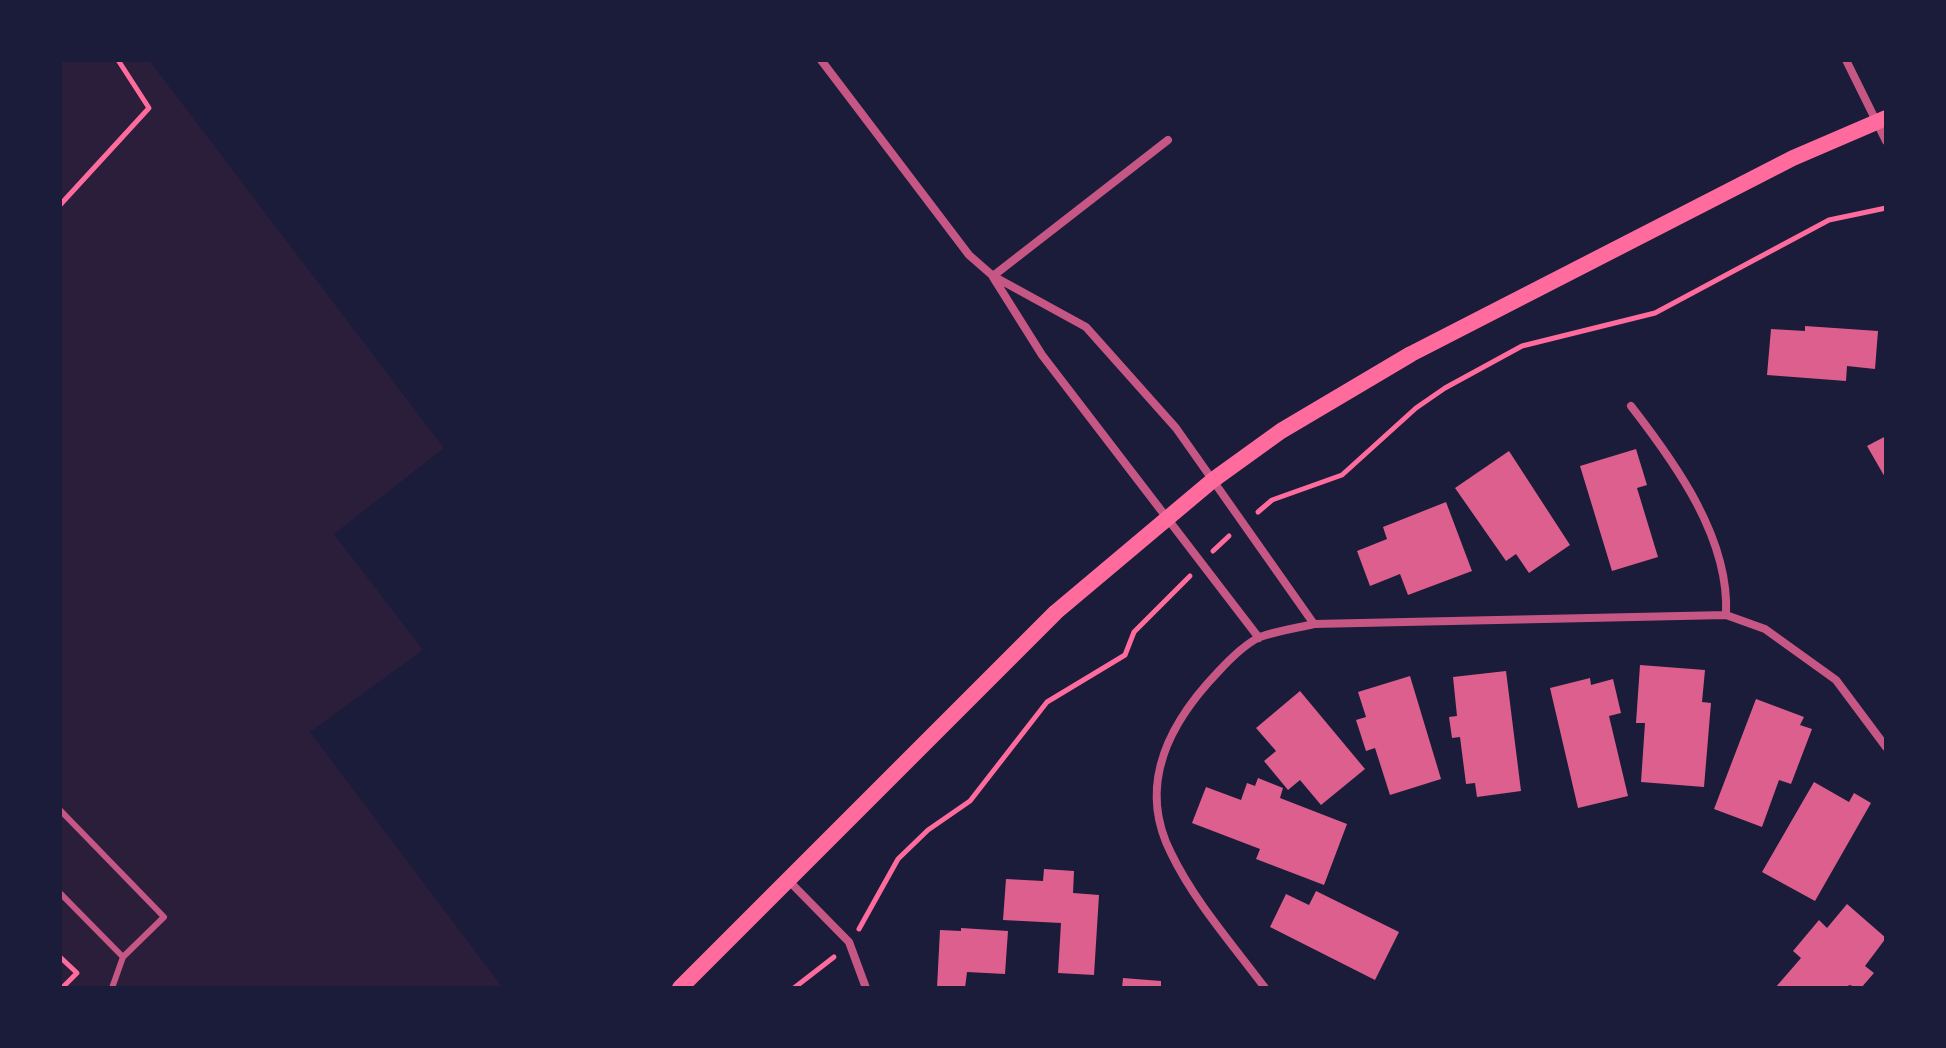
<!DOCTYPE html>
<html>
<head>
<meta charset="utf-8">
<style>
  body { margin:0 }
  #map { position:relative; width:1946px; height:1048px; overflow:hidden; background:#1b1b3a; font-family:"Alegreya Sans",sans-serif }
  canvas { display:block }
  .frame { position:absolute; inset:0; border:62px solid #1b1b3a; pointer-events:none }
</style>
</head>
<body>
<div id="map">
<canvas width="1946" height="1048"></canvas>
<div class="frame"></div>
</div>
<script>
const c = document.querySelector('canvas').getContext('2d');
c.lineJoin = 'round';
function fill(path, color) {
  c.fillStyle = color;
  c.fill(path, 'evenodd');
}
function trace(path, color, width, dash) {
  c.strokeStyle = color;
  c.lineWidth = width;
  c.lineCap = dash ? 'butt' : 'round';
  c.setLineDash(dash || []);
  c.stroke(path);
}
fill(new Path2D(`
  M60,60h89l295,388 -110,86 89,116 -113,82 193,256h-443z`), '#2a1e3b');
fill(new Path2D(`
  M1805,326l73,5 -3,38 -28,-3 -1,15 -79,-6 4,-46 34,2z
  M1886,436v43l-19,-33z
  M1636,449l11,36 -10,3 21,69 -46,14 -32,-105z
  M1509,451l61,94 -41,28 -13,-19 -10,7 -51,-73z
  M1446,502l26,69 -64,24 -8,-21 -30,12 -13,-35 30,-12 -4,-12z
  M1640,665l65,5 -3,32 9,1 -7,84 -63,-5 4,-59h-9z
  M1506,671l15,120 -44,6 -2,-14 -9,1 -6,-47 -8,1 -3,-21 8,-1 -4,-39z
  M1410,676l31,103 -51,16 -15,-47 -9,3 -10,-31 10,-3 -8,-25z
  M1590,678l1,7 22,-6 8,34 -12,3 19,80 -50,12 -28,-120z
  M1300,691l65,78 -44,36 -21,-25 -12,10 -24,-29 12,-10 -20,-23z
  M1756,699l48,18 -4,8 12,4 -21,55 -12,-4 -17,47 -48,-18z
  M1258,778l25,10 -3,10 67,26 -23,61 -68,-26 4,-10 -68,-26 14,-36 35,13 6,-17 8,3z
  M1814,782l35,20 5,-9 17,10 -56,98 -53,-29z
  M1044,869l30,2 -1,22 26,2 -5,80 -36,-2 3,-50 -58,-3 3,-41 37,2z
  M1316,891l83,41 -24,48 -105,-53 16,-33 23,11z
  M1847,904l39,34 -21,28 9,7 -13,15 -12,-3 -2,3h-72l26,-30 -8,-7 26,-31 8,8z
  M961,928l47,3 -3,43 -38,-2 -2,16h-28l3,-58 21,1z
  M1123,978l38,3v7h-39z`), '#dd5f8e');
trace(new Path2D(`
  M60,205l89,-97 -31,-48
  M1258,512l14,-12 70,-25 74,-67 29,-20 77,-42 133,-33 174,-93 57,-12
  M1213,551l16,-15
  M859,929l39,-70 30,-29 42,-29 77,-99 78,-47 9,-23 56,-56
  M60,957l17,16 -15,15
  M794,988l40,-31`), '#ff6b9d', 5);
trace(new Path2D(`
  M60,810l104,107 -41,40 -11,31
  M60,893l63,64`), '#c65784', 6);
trace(new Path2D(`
  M821,60l148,195 24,21 93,51 90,101 138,196
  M1846,60l40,81
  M993,276l175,-136
  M993,277l49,78 217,283
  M1631,406c45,58 99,133 95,209
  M788,880l61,62 17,46
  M1265,988c-32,-43 -71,-87 -94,-135 -35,-69 -1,-131 47,-181 11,-12 27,-28 42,-35 17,-6 37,-9 54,-13l412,-9 39,14 71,51 50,67`), '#c65784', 8);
trace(new Path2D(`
  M680,988l376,-376 157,-132 68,-49 130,-77 382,-196 93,-40`), '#ff6b9d', 16);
</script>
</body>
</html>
